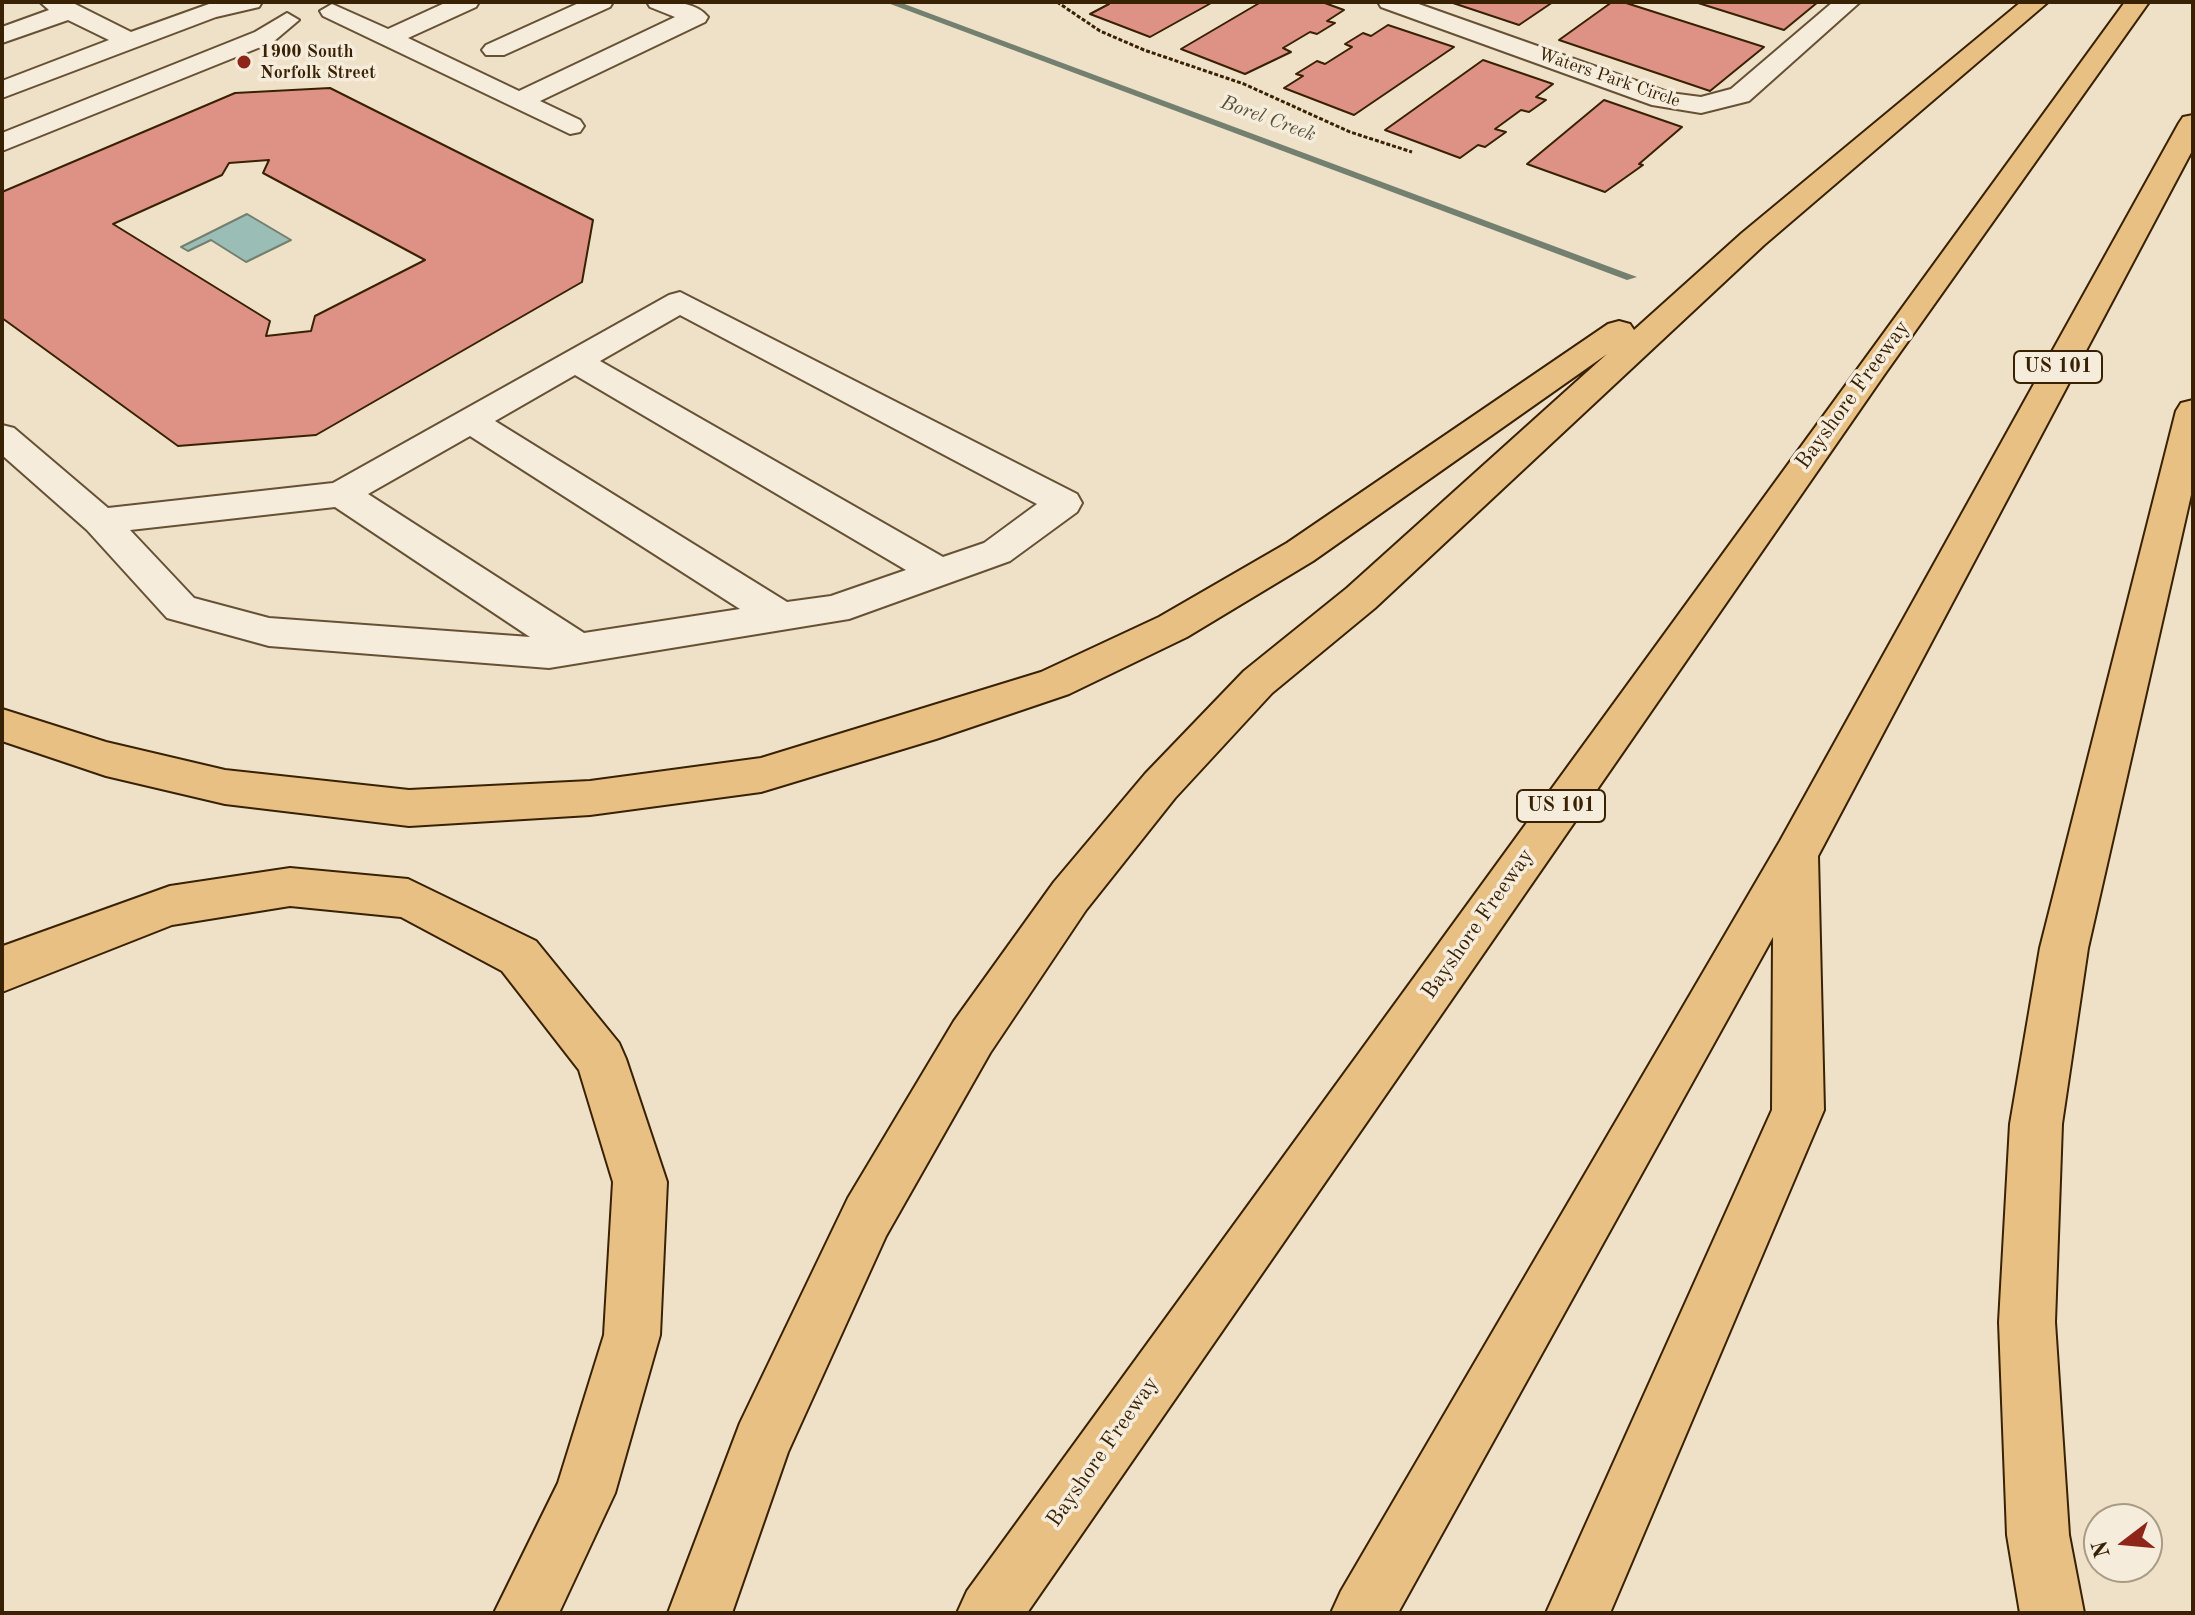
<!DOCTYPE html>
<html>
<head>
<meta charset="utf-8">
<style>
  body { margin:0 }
  #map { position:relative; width:2195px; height:1615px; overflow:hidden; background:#efe1c7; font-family:"Old Standard TT",serif }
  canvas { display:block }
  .frame { position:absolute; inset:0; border:4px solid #392104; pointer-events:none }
  .north { position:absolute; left:2083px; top:1503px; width:80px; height:80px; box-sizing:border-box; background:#f5ecdb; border:2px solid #aa9b85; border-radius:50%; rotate:254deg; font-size:22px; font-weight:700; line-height:32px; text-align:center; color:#392104 }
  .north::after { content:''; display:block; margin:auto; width:28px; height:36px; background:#8f2418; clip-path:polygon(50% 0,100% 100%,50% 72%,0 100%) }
</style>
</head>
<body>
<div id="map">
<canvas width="2195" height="1615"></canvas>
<div class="frame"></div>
<div class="north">N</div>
</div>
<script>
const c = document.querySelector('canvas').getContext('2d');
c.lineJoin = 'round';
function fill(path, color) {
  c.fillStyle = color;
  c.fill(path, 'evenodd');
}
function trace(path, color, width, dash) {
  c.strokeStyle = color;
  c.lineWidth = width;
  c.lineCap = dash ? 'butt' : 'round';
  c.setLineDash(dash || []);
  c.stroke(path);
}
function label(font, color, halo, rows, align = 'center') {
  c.font = font + ' "Old Standard TT",serif';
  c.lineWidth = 7;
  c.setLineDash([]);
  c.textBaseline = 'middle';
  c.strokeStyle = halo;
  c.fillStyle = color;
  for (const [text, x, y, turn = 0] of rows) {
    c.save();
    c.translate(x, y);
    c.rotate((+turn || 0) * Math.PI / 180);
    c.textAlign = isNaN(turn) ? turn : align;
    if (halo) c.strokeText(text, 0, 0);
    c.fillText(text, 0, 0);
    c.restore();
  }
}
const water = new Path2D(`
  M247,214l44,26 -45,22 -35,-22 -23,11 -7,-4z`);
fill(water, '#9abdb6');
trace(water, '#737f6f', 2);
fill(new Path2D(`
  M885,2h14l738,275 -10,3z`), '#737f6f');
const building = new Path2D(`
  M1104,2h109l-63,35 -60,-23 19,-10z
  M1261,2h61l22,8 -17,11 8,2 -18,11 -7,-2 -27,16 8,4 -46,22 -64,-25z
  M1450,2h103l-34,23z
  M1612,2h11l141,45 -54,44 -151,-51z
  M1695,2h123l-34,28z
  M1388,25l66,22 -100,68 -70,-27 19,-12 -7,-2 21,-13 8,3 27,-17 -7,-3 18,-11 8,3z
  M1483,60l70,24 -17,13 10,3 -17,12 -8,-2 -26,19 11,3 -21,15 -7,-2 -18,13 -75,-28z
  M330,88l263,132 -11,62 -266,153 -138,11 -176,-128v-126l233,-99zM269,160l-6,13 162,87 -110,56 -4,15 -45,5 4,-15 -157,-97 109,-49 7,-12z
  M1604,100l78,27 -43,37 4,1 -38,27 -78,-28z`);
fill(building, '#de9286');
trace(building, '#392104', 2);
const minor = new Path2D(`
  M40,2h31l60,30 78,-28 53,-2 -3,5 -43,10 -214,81v-17l107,-41 -41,-20 -66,23v-16l47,-17z
  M447,2h32l-3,5 -68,31 111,53 156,-74 -25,-10 -3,-5c20,0 48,-2 61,15l-3,5 -165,79 40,19 4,6 -4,6 -10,2 -247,-118 -3,-5 12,-7 56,25z
  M581,2h32l-3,5 -106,48h-18l-4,-5 4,-5z
  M1378,2h35l257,91 31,4 30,-8 102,-87h27l-111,99 -48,12 -49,-8 -271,-98z
  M287,13l12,7 -26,22 -271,109v-18l253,-101z
  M680,292l397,202 5,9 -5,9 -67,49 -161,58 -300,49 -280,-22 -102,-28 -80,-88 -85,-75v-30l12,3 94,80 225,-25 336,-188zM680,315l357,189 -53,39 -41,14 -343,-196zM575,375l331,195 -75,26 -44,6 -292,-181zM470,436l270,173 -156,24 -216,-139zM335,507l195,130 -261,-19 -75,-20 -64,-68z`);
const highway = new Path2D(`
  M2021,2h27l-284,243 -389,363 -103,85 -97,105 -89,112 -96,143 -104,183 -98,216 -56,161h-64l72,-190 108,-225 106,-177 100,-139 91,-108 99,-103 103,-83 260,-234 -294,207 -126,76 -118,57 -133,45 -175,53 -171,23 -181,11 -184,-22 -119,-28 -104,-35v-32l104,33 119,28 184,20 181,-9 171,-23 280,-86 118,-55 128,-74 321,-219 11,-3 11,3 4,6 108,-97z
  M2125,2h24l-265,373 -857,1238h-70l10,-22z
  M2193,115v34l-375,707 6,254 -214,503h-64l226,-503 1,-173 -375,676h-67l10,-22 439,-750 399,-718 4,-6z
  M2193,400v86l-105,462 -26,176 -7,198 14,213 15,78h-64l-13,-78 -8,-213 11,-198 30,-176 136,-537 5,-8z
  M290,868l118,11 128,62 83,102 7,16 41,123 -7,153 -45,158 -56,120h-65l64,-130 46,-148 9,-153 -34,-112 -77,-99 -101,-54 -111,-11 -118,19 -170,67 1,-46 167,-60z`);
trace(minor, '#665135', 4);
trace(highway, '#392104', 4);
trace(new Path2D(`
  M1057,2l43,29 44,19 100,34 106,48 62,20`), '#392104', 3, [4, 2]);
fill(minor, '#f5ecdb');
fill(highway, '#e8c084');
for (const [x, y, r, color] of [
  [244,62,8,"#8f2418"]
]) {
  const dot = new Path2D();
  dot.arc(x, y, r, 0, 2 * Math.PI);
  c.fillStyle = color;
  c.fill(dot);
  trace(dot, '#f5ecdb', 3);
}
label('bold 18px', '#392104', '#f5ecdb', [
  ["1900 South",260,52],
  ["Norfolk Street",260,73]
], 'left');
label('18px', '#392104', '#f5ecdb', [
  ["Waters Park Circle",1609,78,19]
]);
label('italic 20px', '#565039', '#f5ecdb', [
  ["Borel Creek",1268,119,20]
]);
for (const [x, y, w] of [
  [2058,367,88],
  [1561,806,88]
]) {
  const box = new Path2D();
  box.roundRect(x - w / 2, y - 16, w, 32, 6);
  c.fillStyle = '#f5ecdb';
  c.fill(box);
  trace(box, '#392104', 2);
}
label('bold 20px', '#392104', null, [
  ["US 101",2058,367],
  ["US 101",1561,806]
]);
label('22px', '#392104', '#f5ecdb', [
  ["Bayshore Freeway",1853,395,-54],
  ["Bayshore Freeway",1478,924,-55],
  ["Bayshore Freeway",1103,1452,-55]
]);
</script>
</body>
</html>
